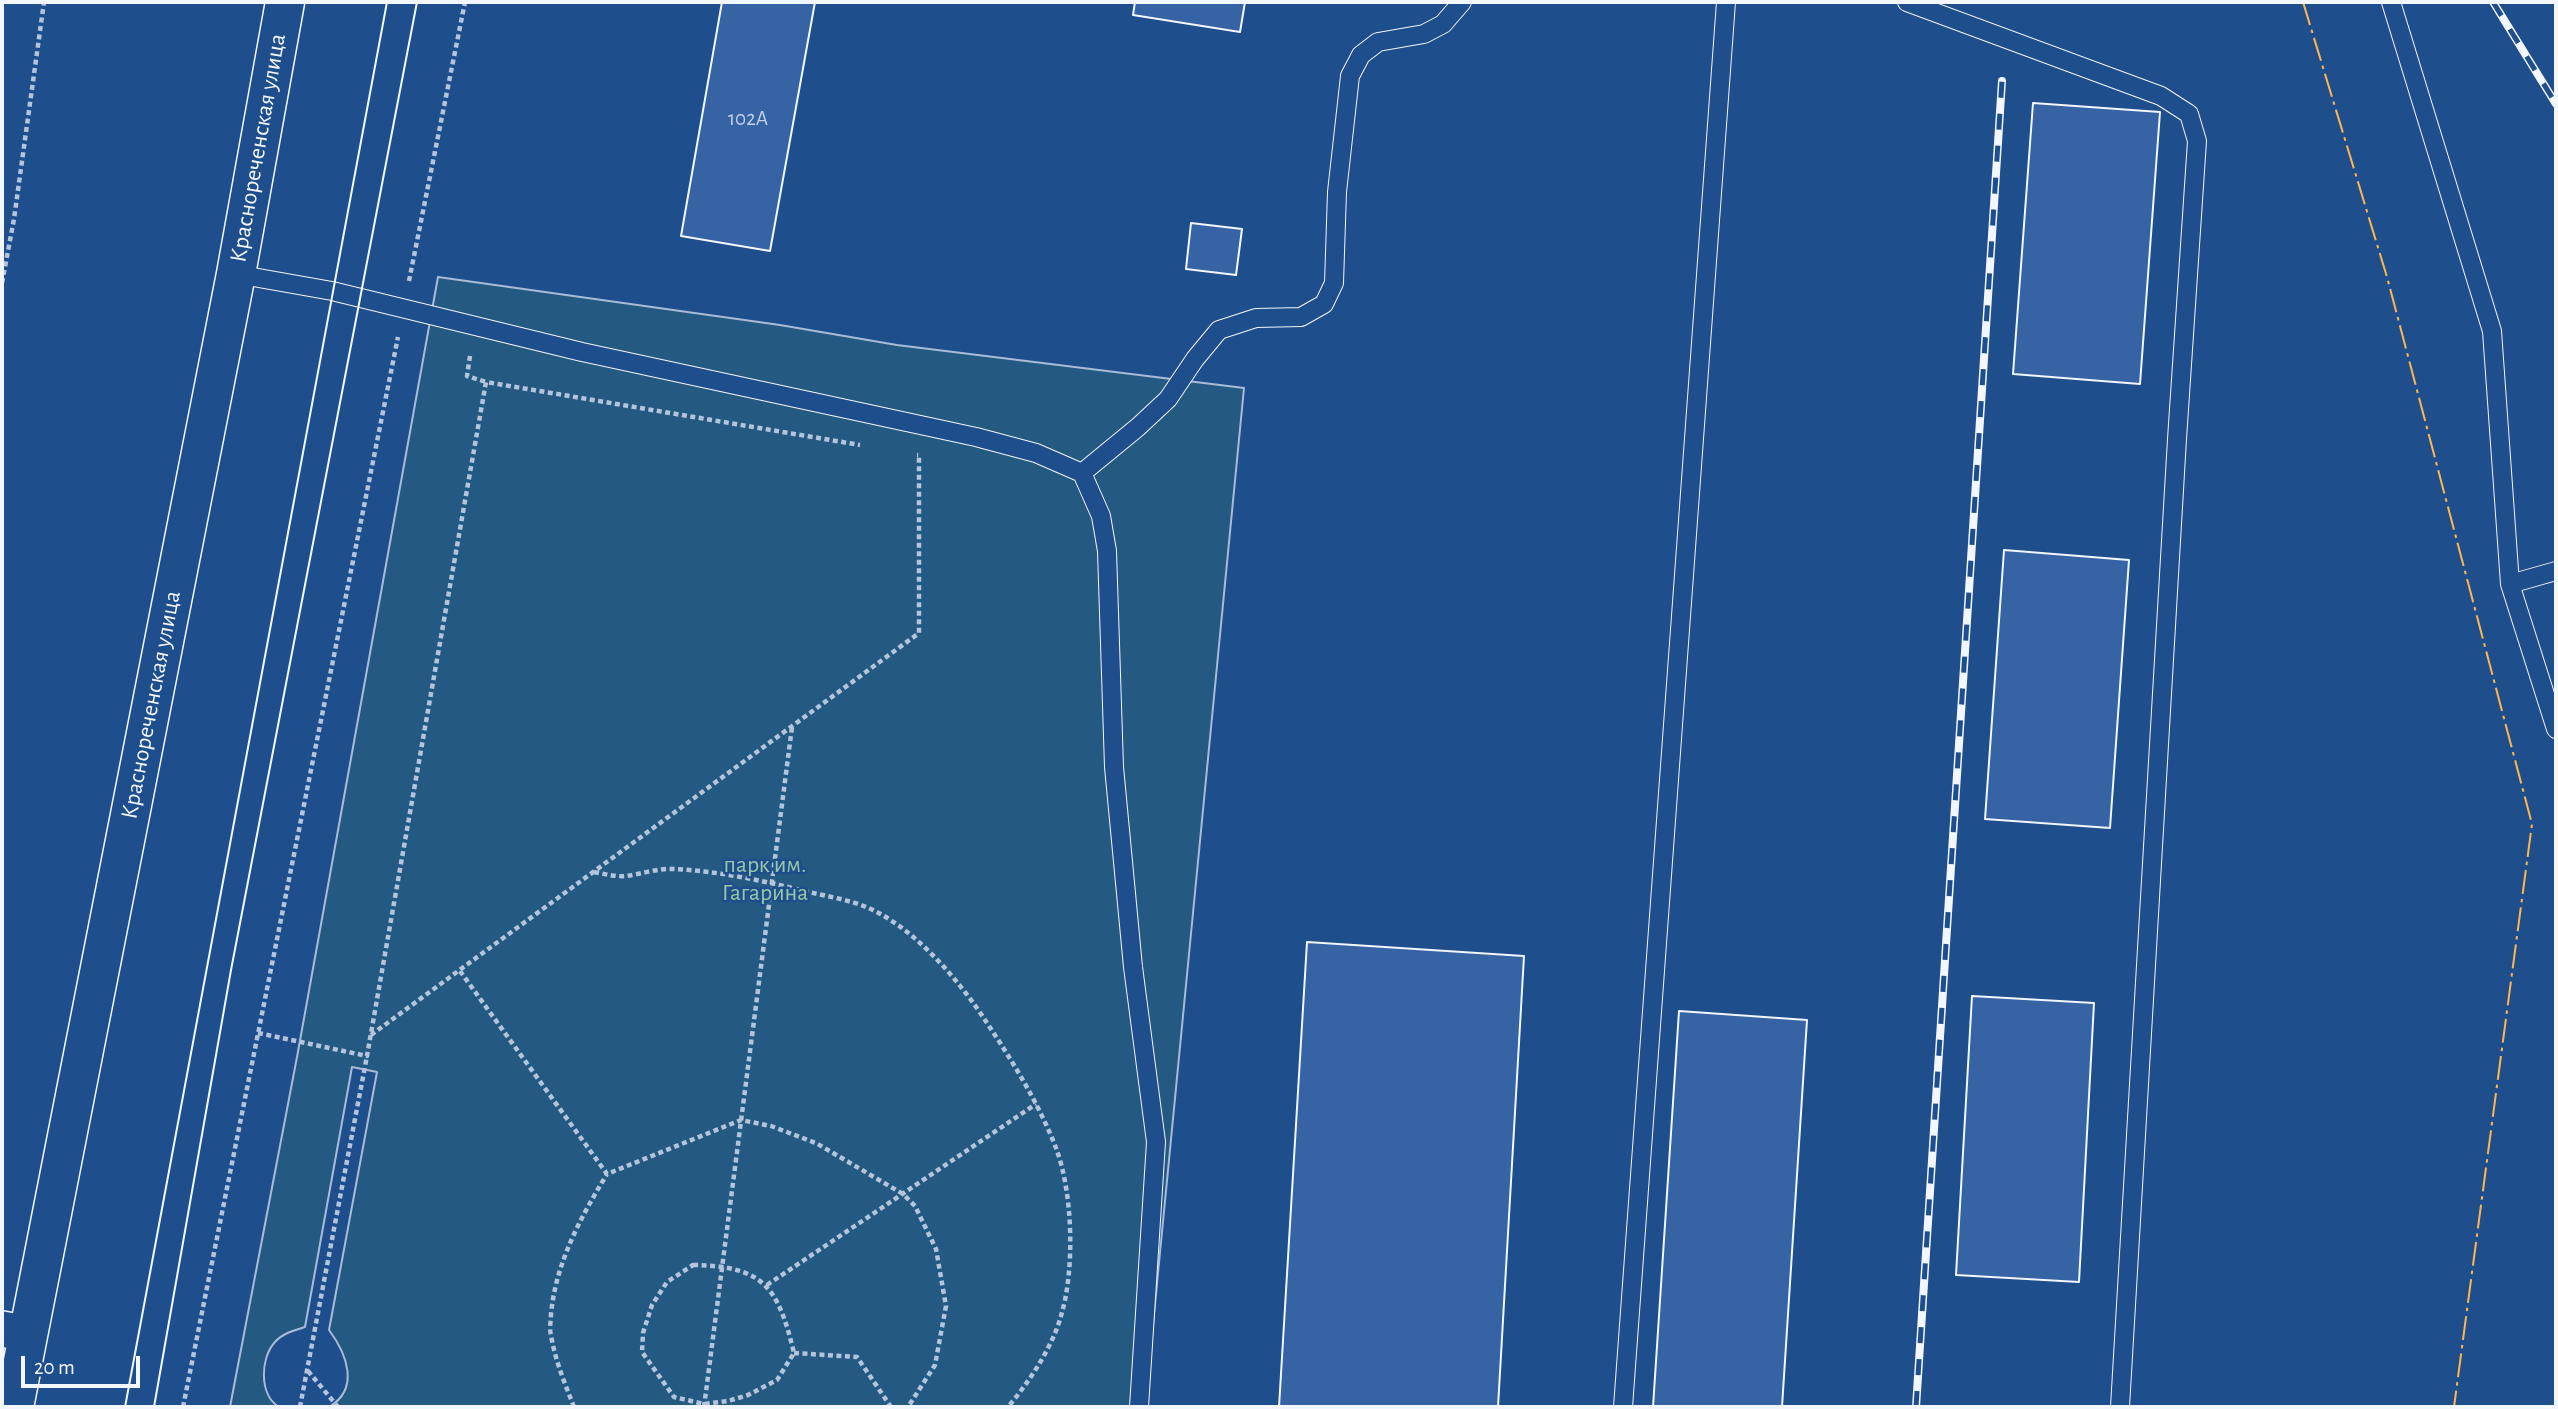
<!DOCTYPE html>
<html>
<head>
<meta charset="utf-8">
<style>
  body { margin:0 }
  #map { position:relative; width:2558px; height:1409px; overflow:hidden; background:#1f4e8c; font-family:"Alegreya Sans",sans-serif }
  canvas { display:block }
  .frame { position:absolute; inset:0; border:4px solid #f2f6ff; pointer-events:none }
  .scale { position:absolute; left:21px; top:1356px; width:119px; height:32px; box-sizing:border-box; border:4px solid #f2f6ff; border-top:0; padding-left:9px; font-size:21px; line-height:24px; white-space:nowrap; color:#f2f6ff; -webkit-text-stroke:5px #1f4e8c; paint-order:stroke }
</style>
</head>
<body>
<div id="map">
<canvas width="2558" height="1409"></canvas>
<div class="frame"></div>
<div class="scale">20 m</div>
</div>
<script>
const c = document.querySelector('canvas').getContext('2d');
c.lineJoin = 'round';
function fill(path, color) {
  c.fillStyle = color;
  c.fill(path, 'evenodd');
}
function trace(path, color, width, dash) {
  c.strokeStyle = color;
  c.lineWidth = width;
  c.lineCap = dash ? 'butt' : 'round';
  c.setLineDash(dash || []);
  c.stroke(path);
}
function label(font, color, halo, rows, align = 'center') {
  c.font = font + ' "Alegreya Sans",sans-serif';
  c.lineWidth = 5;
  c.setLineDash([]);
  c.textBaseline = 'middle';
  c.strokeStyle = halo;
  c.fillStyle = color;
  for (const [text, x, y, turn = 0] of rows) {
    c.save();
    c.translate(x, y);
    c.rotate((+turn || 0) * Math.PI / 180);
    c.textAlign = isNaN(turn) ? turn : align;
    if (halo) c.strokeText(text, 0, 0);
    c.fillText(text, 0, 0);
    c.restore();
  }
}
const green = new Path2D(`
  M438,277l342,48 117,20 347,43 -99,1019h-816c31,-18 18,-53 0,-77l48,-258 -25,-5 -47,260c-10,3 -22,6 -30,15 -15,16 -16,53 4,65h-49l67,-350z`);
fill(green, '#245a82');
trace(green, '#a8bbd7', 2);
const building = new Path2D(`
  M722,2h93l-45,249 -89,-15z
  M1135,2h110l-5,30 -107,-17z
  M2033,103l127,9 -20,272 -127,-10z
  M1191,223l51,6 -6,46 -50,-6z
  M2004,550l125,10 -19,268 -125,-9z
  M1307,942l217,14 -26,451h-219z
  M1972,996l122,7 -15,279 -123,-7z
  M1679,1011l128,9 -25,387h-129z`);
fill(building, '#3563a3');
trace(building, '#f2f6ff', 2);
const lane = new Path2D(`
  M1907,2l254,94 28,18 8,27 -20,298 -57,968
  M2391,2l101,329 18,253 46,145
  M236,274l96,17 250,61 394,85 60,16 46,20 19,43 6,35 7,216 19,200 23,175 -17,265
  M1082,473l56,-46 30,-28 27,-40 24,-29 37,-12 45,-1 23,-13 10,-21 3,-91 13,-116 11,-21 17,-13 46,-8 19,-10 19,-22
  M2510,584l46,-13
  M1623,1407l103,-1405`);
const street = new Path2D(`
  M2,1329l26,5`);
const primary = new Path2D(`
  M14,1407l222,-1133 49,-272`);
trace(lane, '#f2f6ff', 20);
trace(street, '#f2f6ff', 38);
trace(primary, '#f2f6ff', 41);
trace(new Path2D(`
  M409,281l56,-279
  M2,283l12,-64 30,-217
  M470,356l-3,20 19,6
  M594,872c11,2 22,5 32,4 15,-2 32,-8 47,-7 46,2 91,12 136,23 17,4 35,7 52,13 50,18 98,75 126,118 26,39 52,81 69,125 17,45 19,122 5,168 -9,32 -32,66 -53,91
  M460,971l147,203 134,-54 30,6 45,17 87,51 12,12 21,43 10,57 -11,59 -27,42
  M258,1033l109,23 119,-674 374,63
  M371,1035l548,-402v-178h-2
  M693,1265c71,1 85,22 101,88l-17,27 -29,15 -20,6 -24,3 -30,-7 -32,-45 1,-19 9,-28 15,-23z
  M767,1285l269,-181
  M794,1353l63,4 34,50
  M308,1371l30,36
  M183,1407l215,-1070
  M300,1407l67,-351
  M574,1407c-9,-23 -19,-47 -23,-72 -2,-7 0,-14 0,-21 5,-52 30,-97 56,-140
  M704,1407l88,-680`), '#b3c4dc', 4.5, [5, 3.5]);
trace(lane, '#1f4e8c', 18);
trace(street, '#1f4e8c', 35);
trace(primary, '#1f4e8c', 38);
trace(new Path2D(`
  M125,1407l262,-1405
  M154,1407l77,-437 186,-968`), '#f2f6ff', 2);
const rail = new Path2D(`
  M2493,2l63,102
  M1916,1407l86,-1326`);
trace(rail, '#f2f6ff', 8);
trace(rail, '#1f4e8c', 5, [16]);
trace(new Path2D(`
  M2303,2l84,275 145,547 -78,583`), '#ffb74d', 2, [24, 5, 3.5, 5]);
label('21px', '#c3d1e8', null, [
  ["102А",748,119]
]);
label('24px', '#f2f6ff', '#1f4e8c', [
  ["Краснореченская улица",258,148,-80],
  ["Краснореченская улица",151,705,-79]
]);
label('24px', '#97c8a6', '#1f4e8c', [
  ["парк им.",765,865],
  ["Гагарина",765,893]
]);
</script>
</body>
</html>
